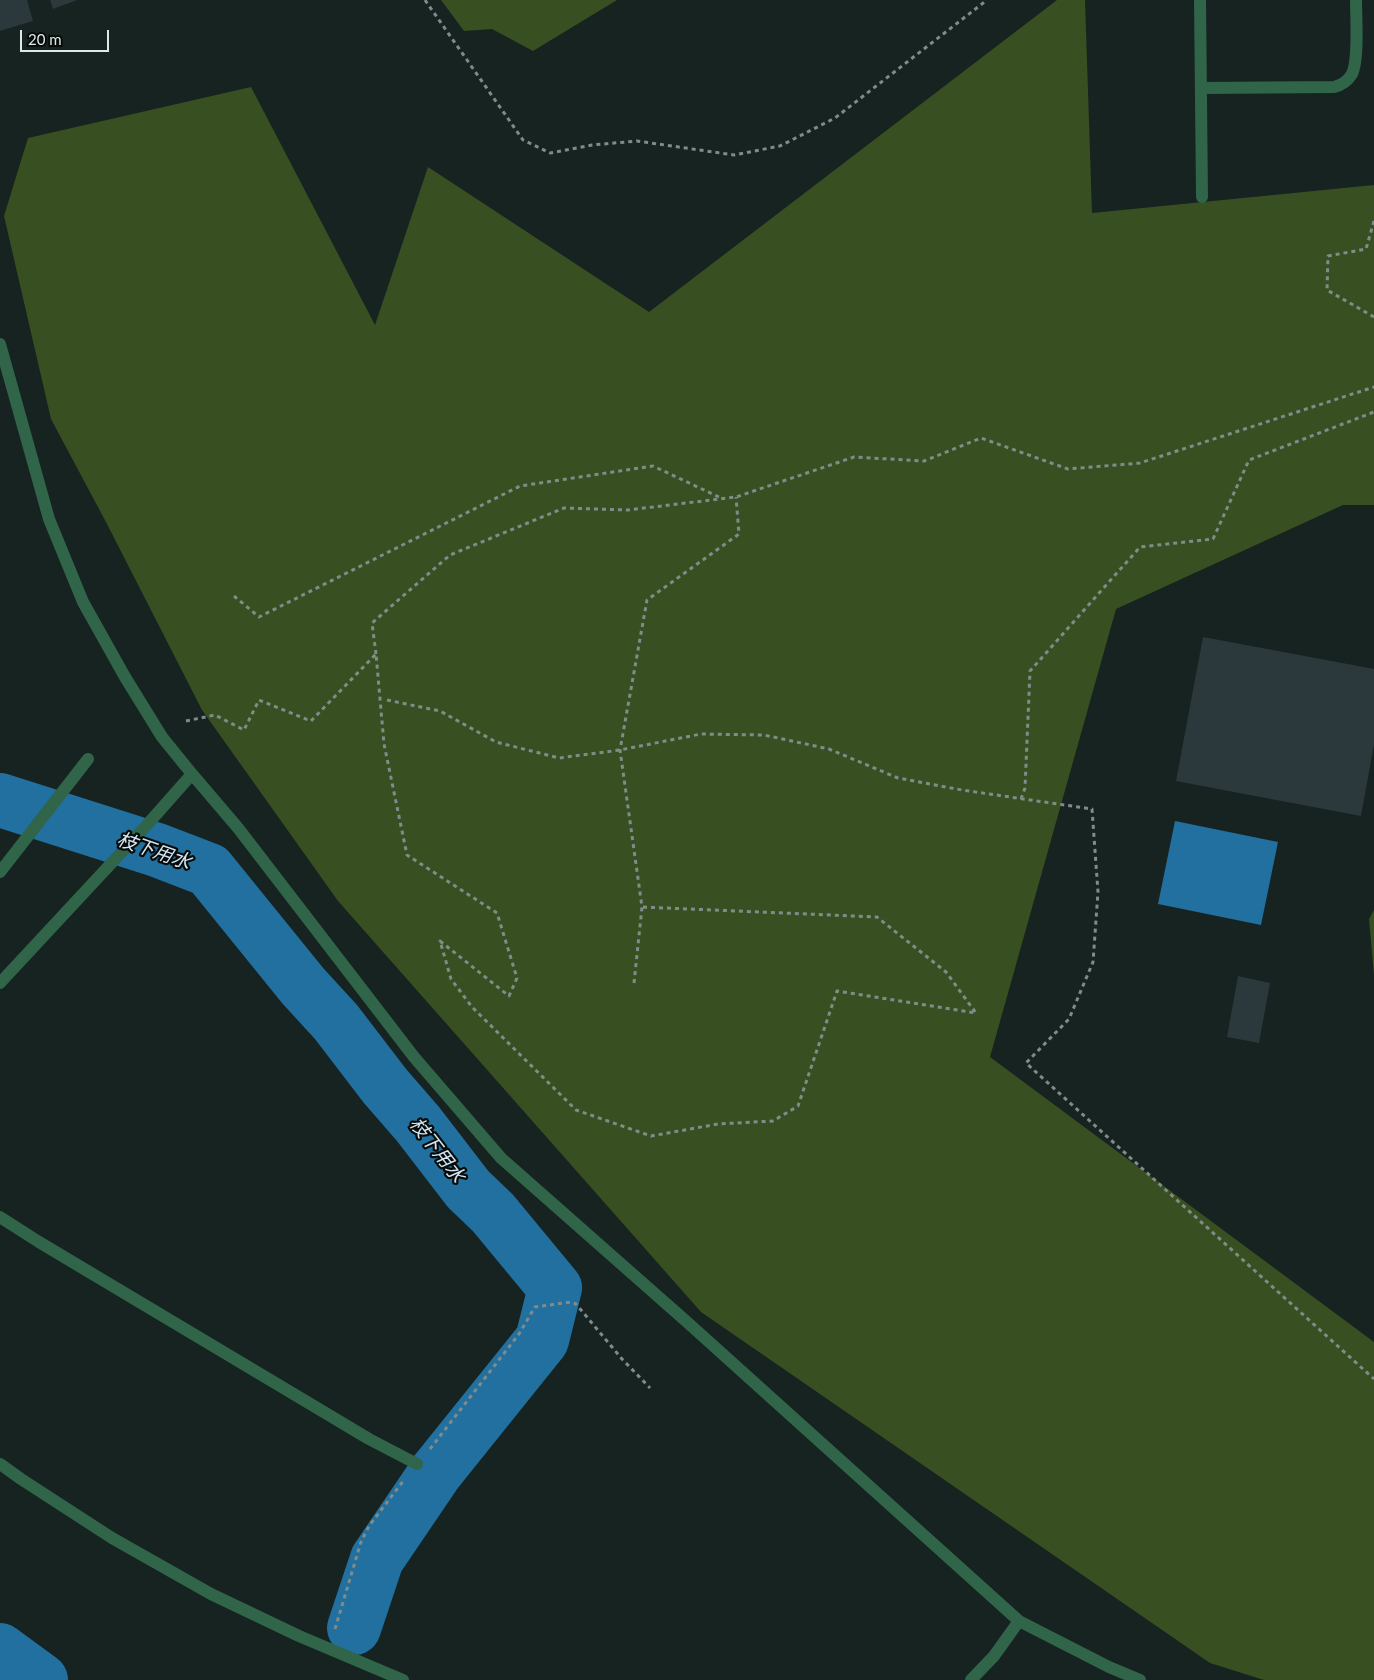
<!DOCTYPE html>
<html>
<head>
<meta charset="utf-8">
<style>
  body { margin:0 }
  #map { position:relative; width:1374px; height:1680px; overflow:hidden; background:#162321; font-family:Lato,sans-serif }
  canvas { display:block }
  .scale { position:absolute; left:20px; top:30px; width:89px; height:22px; box-sizing:border-box; border:2px solid #dfe8e6; border-top:0; padding-left:6px; font-size:15px; line-height:18px; white-space:nowrap; color:#dfe8e6; -webkit-text-stroke:4px #060b0a; paint-order:stroke }
</style>
</head>
<body>
<div id="map">
<canvas width="1374" height="1680"></canvas>
<div class="scale">20 m</div>
</div>
<script>
const c = document.querySelector('canvas').getContext('2d');
c.lineJoin = 'round';
function fill(path, color) {
  c.fillStyle = color;
  c.fill(path, 'evenodd');
}
function trace(path, color, width, dash) {
  c.strokeStyle = color;
  c.lineWidth = width;
  c.lineCap = dash ? 'butt' : 'round';
  c.setLineDash(dash || []);
  c.stroke(path);
}
function label(font, color, halo, rows, align = 'center') {
  c.font = font + ' Lato,"Noto Sans JP",sans-serif';
  c.lineWidth = 4.5;
  c.setLineDash([]);
  c.textBaseline = 'middle';
  c.strokeStyle = halo;
  c.fillStyle = color;
  for (const [text, x, y, turn = 0] of rows) {
    c.save();
    c.translate(x, y);
    c.rotate((+turn || 0) * Math.PI / 180);
    c.textAlign = isNaN(turn) ? turn : align;
    if (halo) c.strokeText(text, 0, 0);
    c.fillText(text, 0, 0);
    c.restore();
  }
}
fill(new Path2D(`
  M441,0h176l-84,51 -41,-22 -28,2z
  M1057,0h28l7,213 282,-28v320h-31l-227,104 -126,448 384,285v338h-110l-54,-17 -509,-351 -363,-411 -136,-191 -95,-186 -56,-105 -47,-203 24,-78 223,-51 124,238 53,-158 221,145z
  M1374,910v65l-5,-56z`), '#384f21');
fill(new Path2D(`
  M1175,821l103,21 -17,83 -103,-21z`), '#21709f');
trace(new Path2D(`
  M0,800l157,50 52,20 94,116 33,36 49,64 33,38 50,65 25,24 62,75 -13,52 -106,132 -59,87 -23,69
  M0,1650l41,30`), '#21709f', 54);
fill(new Path2D(`
  M0,0h27l6,21 -33,10z
  M50,0h27l-24,9z
  M1203,637l171,32v75l-13,72 -185,-35z
  M1238,976l32,7 -11,60 -32,-6z`), '#2c393c');
trace(new Path2D(`
  M425,0l98,140 27,13 42,-8 45,-4 97,14 46,-9 55,-28 152,-118
  M1374,221l-8,28 -38,7 -1,34 47,27
  M234,596l25,21 261,-131 133,-20 68,32
  M376,654l-4,-31 78,-68 114,-47 64,2 108,-13 118,-40 70,4 57,-23 87,31 72,-6 234,-76
  M387,700l53,11 56,31 63,16 61,-8 81,-16 63,1 65,14 69,29 64,12 130,19 6,83 -5,70 -24,57 -43,44 348,316
  M186,721l29,-6 29,15 15,-30 52,21 65,-67 8,90 23,111 90,58 20,65 -8,18 -69,-55 11,38 21,28 104,103 75,26 67,-12 55,-3 25,-15 39,-115 139,22 -30,-41 -69,-55 -235,-10
  M1021,799l4,-11 5,-117 110,-124 73,-8 36,-79 125,-48
  M634,983l8,-76 -22,-157 27,-150 92,-66 -3,-37
  M430,1449l89,-115 16,-27 36,-5 5,2 46,55 28,29
  M335,1629l26,-87 8,-16 35,-46`), '#818c8a', 3, [4, 4]);
trace(new Path2D(`
  M1200,0l2,197
  M1201,88l133,-1c8,-2 13,-5 18,-13 7,-14 4,-57 4,-74
  M0,872l88,-113
  M0,1217l39,25 330,197 48,25
  M0,1464l21,15 91,59 99,56 88,42 104,44`), '#306549', 12);
trace(new Path2D(`
  M0,344l49,175 34,83 42,75 37,60 30,37 46,54 176,229 87,101 186,164 332,299 90,46 31,13
  M0,983l146,-157 46,-52
  M971,1680l23,-24 25,-35`), '#306549', 12);
label('italic 19px', '#d4e6f4', '#060b0a', [
  ["枝下用水",154,851,19],
  ["枝下用水",437,1150,52]
]);
</script>
</body>
</html>
